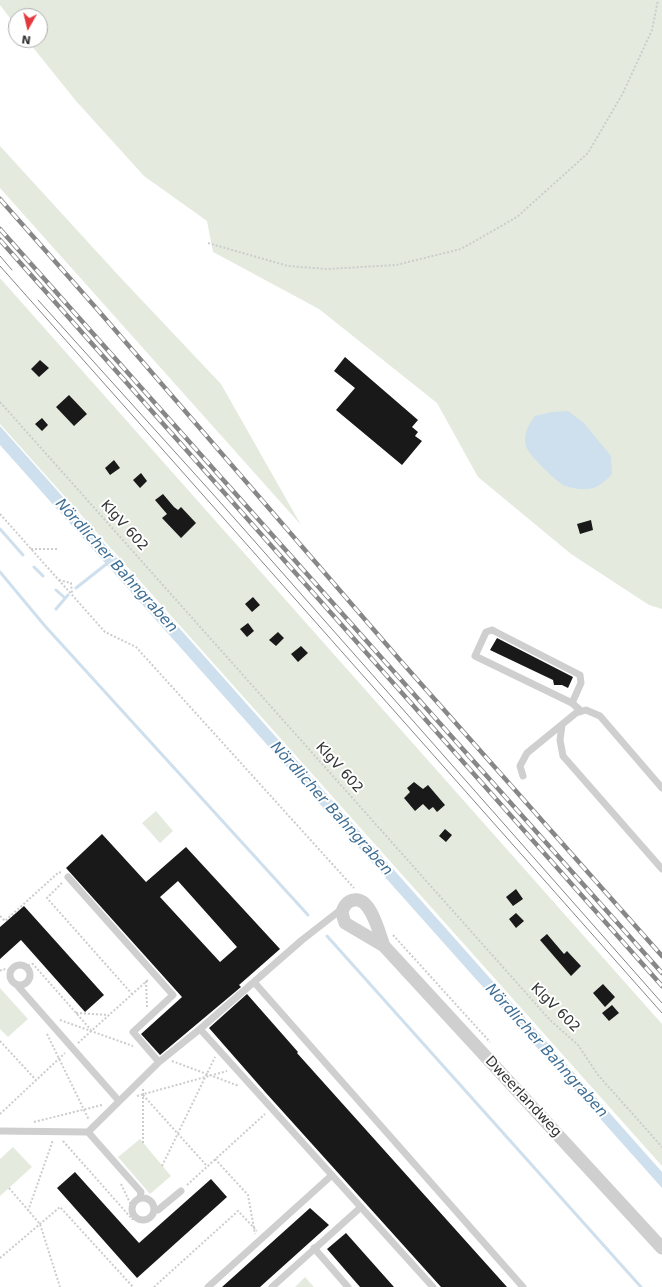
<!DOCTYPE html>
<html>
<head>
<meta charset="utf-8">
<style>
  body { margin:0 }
  #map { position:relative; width:662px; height:1287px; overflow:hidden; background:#fff; font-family:"DejaVu Sans",sans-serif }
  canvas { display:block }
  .north { position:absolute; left:8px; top:8px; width:40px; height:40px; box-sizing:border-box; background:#fff; border:1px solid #adadad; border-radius:50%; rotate:188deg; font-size:11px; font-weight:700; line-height:16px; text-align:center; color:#323232 }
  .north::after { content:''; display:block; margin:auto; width:14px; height:18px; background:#e4393c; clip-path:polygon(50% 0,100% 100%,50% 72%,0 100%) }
</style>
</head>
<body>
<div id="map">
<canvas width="662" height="1287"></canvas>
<div class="north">N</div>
</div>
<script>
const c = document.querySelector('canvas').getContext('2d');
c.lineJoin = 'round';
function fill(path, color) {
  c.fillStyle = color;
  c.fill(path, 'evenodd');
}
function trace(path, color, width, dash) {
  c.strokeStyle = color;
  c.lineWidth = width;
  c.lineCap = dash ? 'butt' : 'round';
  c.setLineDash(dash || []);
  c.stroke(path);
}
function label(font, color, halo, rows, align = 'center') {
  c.font = font + ' "DejaVu Sans",sans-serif';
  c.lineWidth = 4;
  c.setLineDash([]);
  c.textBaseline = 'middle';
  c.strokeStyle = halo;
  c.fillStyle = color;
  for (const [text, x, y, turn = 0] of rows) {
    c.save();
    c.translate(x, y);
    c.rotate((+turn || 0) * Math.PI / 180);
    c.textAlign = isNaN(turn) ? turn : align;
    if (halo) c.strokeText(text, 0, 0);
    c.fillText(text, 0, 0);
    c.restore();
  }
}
fill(new Path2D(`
  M0,0h662v609l-13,-4 -78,-51 -93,-77 -41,-74 -118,-94 -106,-57 -6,-31 -63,-45 -68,-75 -49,-61h13v-24h-24v10l-16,-21zM601,485l-12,4 -24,-3z
  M0,146l119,130 102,108 80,141 -301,-337z
  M0,278l662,746v142l-662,-742z
  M156,811l17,20 -13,12 -18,-20z
  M0,988l28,31 -20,18 -8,-8z
  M140,1139l31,37 -21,18 -32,-37z
  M13,1147l19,20 -32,29v-37z
  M305,1277l9,10h-19z`), '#e4ebde');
fill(new Path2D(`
  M568,411l15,11 28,34 1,18c-7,7 -13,14 -23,15 -6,1 -18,-1 -24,-3 -7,-3 -34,-29 -37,-36 -7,-12 0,-25 7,-34l17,-4z
  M0,426l662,746v16l-662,-743z`), '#cedfed');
trace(new Path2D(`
  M0,529l23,26
  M34,567l9,9
  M0,572l45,54 263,289
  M76,588l33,-26
  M56,590l9,8
  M56,609l12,-14
  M327,936l314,351`), '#cedfed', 3);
fill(new Path2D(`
  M345,357l73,63 -6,7 6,5 -3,4 7,5 -20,24 -66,-55 19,-22 -21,-17z
  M40,360l9,8 -10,9 -8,-8z
  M69,395l18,19 -13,12 -18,-19z
  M42,418l6,7 -6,6 -7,-7z
  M114,460l6,8 -10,7 -5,-7z
  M141,473l6,8 -7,7 -7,-8z
  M163,494l11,13 4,3 3,-3 15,16 -15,15 -19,-20 5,-4 -12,-14z
  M591,520l2,10 -13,4 -3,-10z
  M253,597l7,8 -8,7 -7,-8z
  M248,623l6,8 -7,6 -7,-8z
  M278,632l6,6 -8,8 -7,-6z
  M497,638l76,39 -5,11 -6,-3h-8l-1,-5 -63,-30z
  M301,646l7,7 -10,9 -7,-8z
  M414,782l9,7 5,-4 17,20 -8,7 -4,-5 -4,3 -6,-6 -8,7 -11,-13 6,-6 -3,-4z
  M445,829l7,6 -6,7 -7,-6z
  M102,834l44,48 40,-35 94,102 -41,36 2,2 -81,68 -19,-21 41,-37 -116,-129zM178,881l59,66 -17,15 -60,-65z
  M516,889l7,10 -10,7 -7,-9z
  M24,906l80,89 -19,17 -64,-72 -21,19v-32z
  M516,913l8,8 -8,7 -7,-9z
  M547,934l17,20 3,-3 14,15 -10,10 -31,-36z
  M603,984l12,13 -10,10 -12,-14z
  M247,994l51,58 -1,1 210,234h-66l-175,-194 -57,-65z
  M612,1005l7,8 -10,8 -7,-8z
  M75,1172l64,71 72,-64 16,18 -90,81 -80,-90z
  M310,1208l19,17 -69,62h-38z
  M346,1233l48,54h-34l-33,-38z`), '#191919');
trace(new Path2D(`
  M208,243l80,23 39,3 69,-4 65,-16 56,-32 71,-64 35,-60 29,-63 6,-30
  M0,402l550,618 28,25 20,30 64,72
  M0,514l105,118 31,15 218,241
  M31,549h28
  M59,580l12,3 1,11
  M62,883l-15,15 85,96
  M0,916l5,5 54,-49 2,1
  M393,935l97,107
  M24,966l9,-2 58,66
  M0,971l3,-2 8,2
  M146,981l1,26
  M76,1013l33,2
  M60,1020l73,26
  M47,1034l42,86
  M0,1041l36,39
  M78,1043l71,-64
  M172,1061l67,25
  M143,1089v55
  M143,1095l64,71
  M137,1096l90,-25
  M0,1114l65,-61
  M34,1122l68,-17
  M63,1141l69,78 6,-1
  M215,1159l33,36 7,39
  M162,1166l53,-109
  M121,1184l11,23
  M187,1185l78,-71
  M9,1188l31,36 20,63
  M28,1211l25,-71
  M0,1258l60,-51 73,80
  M154,1287l84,-76 19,20`), '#ccc', 2, [2, 2]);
trace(new Path2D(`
  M572,703l9,-20 -1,-8 -84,-43 -4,-2 -6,2 -11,24 97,47 8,7
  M562,725l-2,15 3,16 99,113
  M523,776l-3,-10 7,-13 49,-40 10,-3 14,6 62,72
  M68,877l105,118 -40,37 26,30 41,-33 233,258
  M10 975a10 10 0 1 1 20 0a10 10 0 1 1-20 0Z
  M254,982l269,305
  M16,984l103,117
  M200,1029l102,-89 41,-32
  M0,1131l88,1
  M140,1198l1,-6 -53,-60 71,-70
  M132 1209a11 11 0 1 1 22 0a11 11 0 1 1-22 0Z
  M154,1210h4l23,-19
  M314,1248l34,39
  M208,1287l124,-112
  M272,1287l89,-80`), '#cfcfcf', 7);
trace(new Path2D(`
  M384,946c-5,-13 -13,-49 -30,-46 -7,1 -11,7 -12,13l3,10 39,23 278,302`), '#cfcfcf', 13);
trace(new Path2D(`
  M0,256l12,14
  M0,266l662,747
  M38,300l174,193 450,510`), '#878787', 1);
const rail = new Path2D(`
  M0,199l97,110 302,350 263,297
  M0,229l662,744
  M0,240l662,746`);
trace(rail, '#878787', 4.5);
trace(rail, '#fff', 3, [9]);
label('14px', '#323232', '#fff', [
  ["KlgV 602",124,526,48],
  ["KlgV 602",339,768,48],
  ["KlgV 602",555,1008,45],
  ["Dweerlandweg",523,1097,47]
]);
label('italic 15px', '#3f6f95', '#fff', [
  ["Nördlicher Bahngraben",116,566,48],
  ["Nördlicher Bahngraben",331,809,48],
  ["Nördlicher Bahngraben",546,1051,48]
]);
</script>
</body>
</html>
